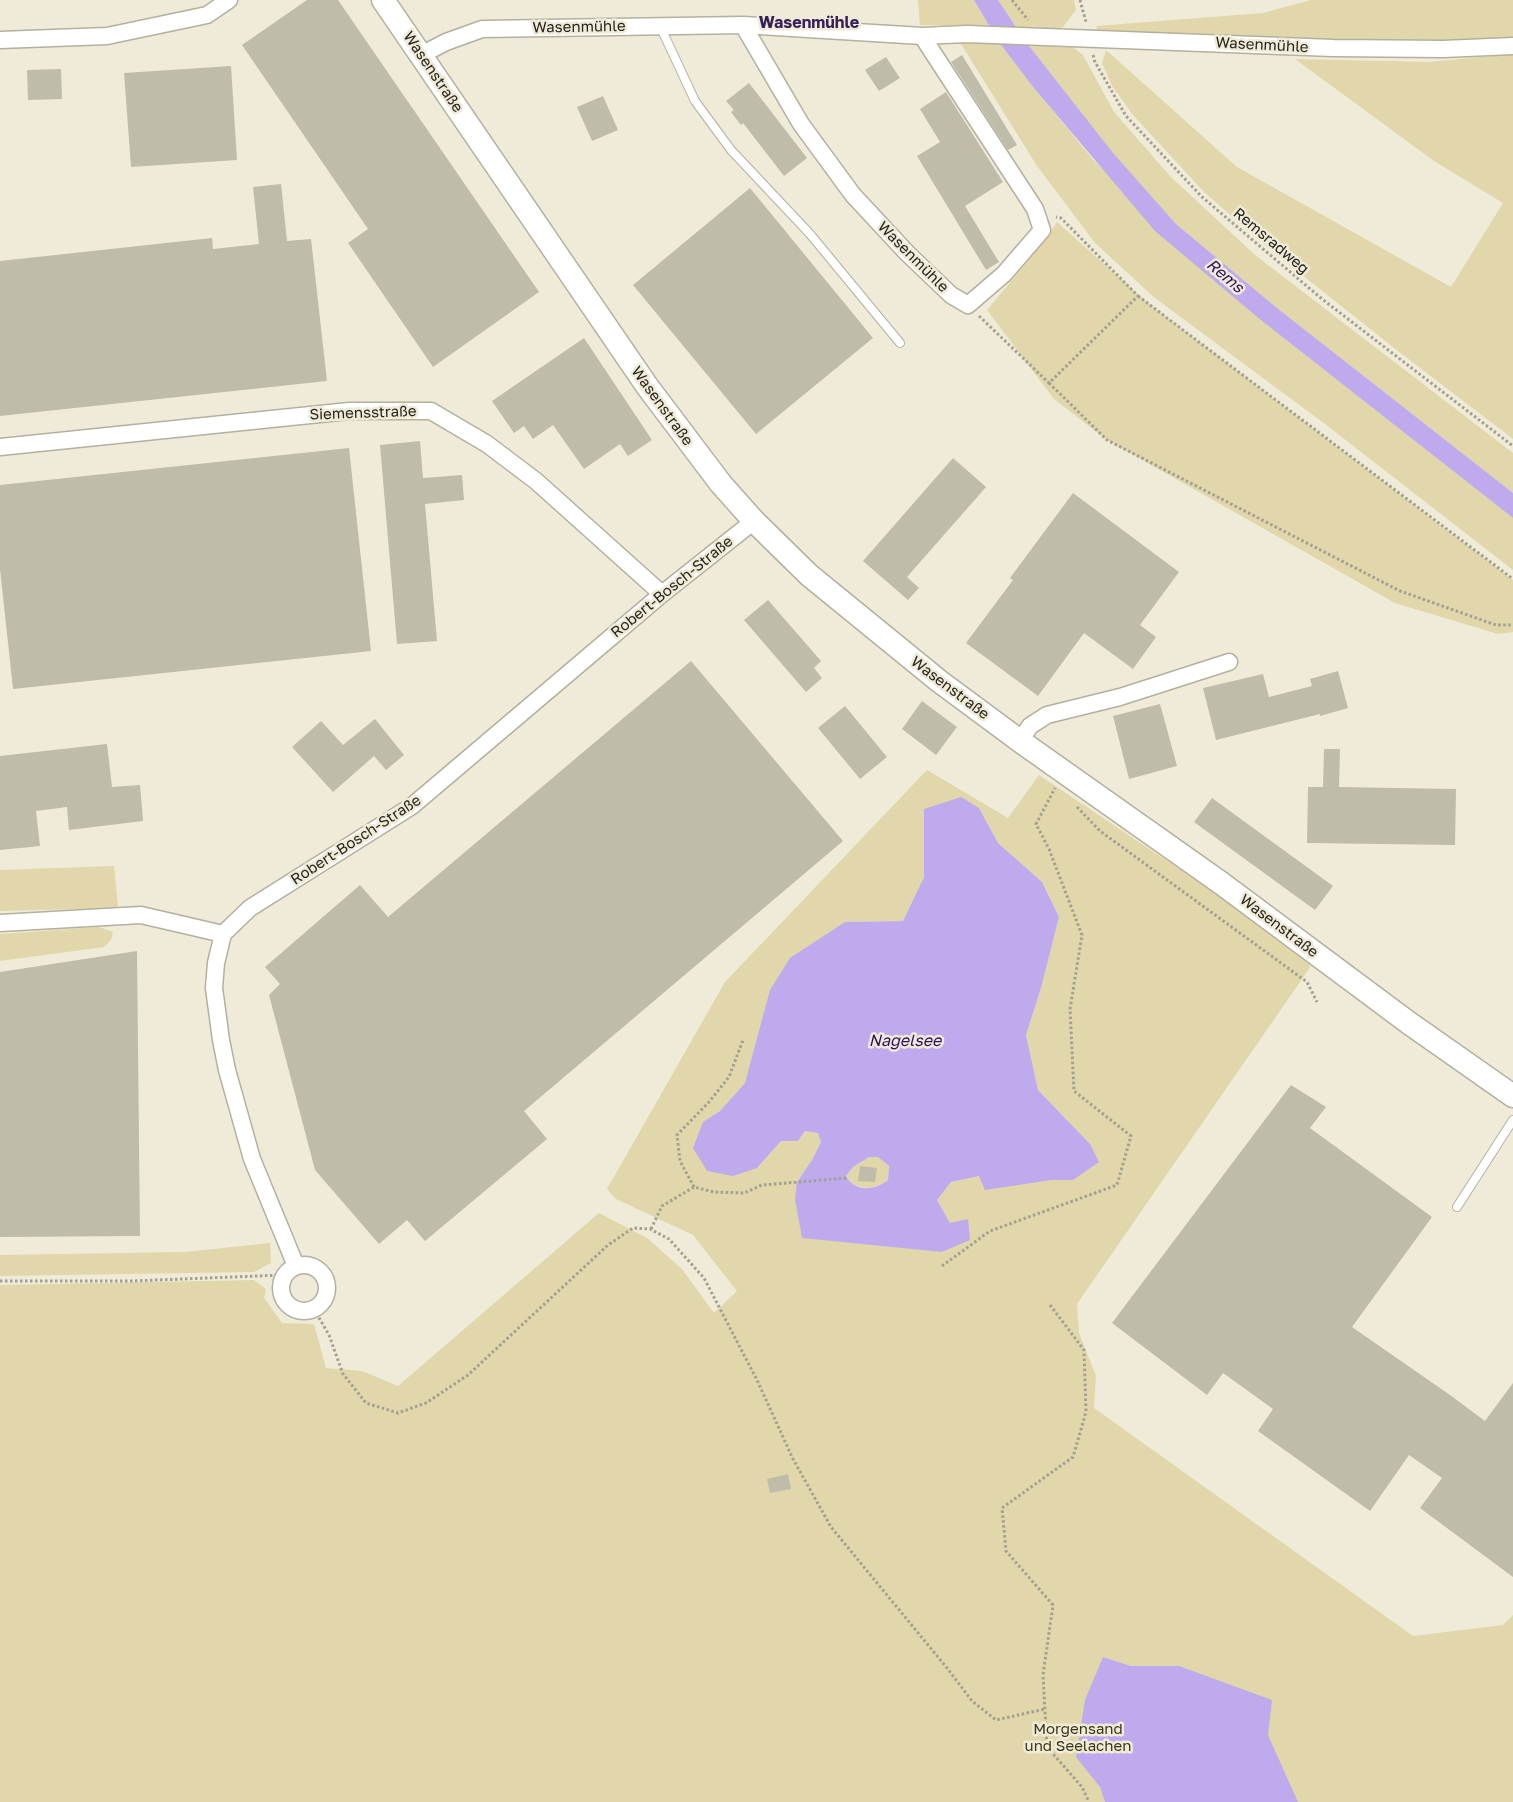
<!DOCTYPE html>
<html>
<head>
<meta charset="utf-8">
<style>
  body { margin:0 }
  canvas { display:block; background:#efebd8 }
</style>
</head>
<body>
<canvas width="1513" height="1802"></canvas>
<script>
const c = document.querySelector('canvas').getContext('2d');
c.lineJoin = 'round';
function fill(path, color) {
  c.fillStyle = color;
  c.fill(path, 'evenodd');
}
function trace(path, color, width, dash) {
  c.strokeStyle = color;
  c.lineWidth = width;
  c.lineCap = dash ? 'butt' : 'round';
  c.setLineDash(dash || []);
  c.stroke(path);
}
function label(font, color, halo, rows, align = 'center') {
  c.font = font + ' "Golos Text",sans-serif';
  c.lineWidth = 5;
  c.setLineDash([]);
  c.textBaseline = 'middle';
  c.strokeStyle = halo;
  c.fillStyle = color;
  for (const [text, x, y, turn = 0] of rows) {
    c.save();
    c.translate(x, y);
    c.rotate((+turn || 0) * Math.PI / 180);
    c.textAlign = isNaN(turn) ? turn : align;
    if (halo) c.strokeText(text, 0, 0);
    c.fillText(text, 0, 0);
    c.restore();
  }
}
fill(new Path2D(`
  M918,0h56l15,26 -69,-1z
  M998,0h76l2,10 -13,17 -8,3h-37z
  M1311,0h202v39l-68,5 -347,-12 -2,-6 167,-13z
  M958,39l40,2 35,46 62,75 167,159 251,197v52l-188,-146 -170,-126 -60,-55 -58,-77z
  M1026,42h40l17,13 31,57 57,65 84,78 258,198v40l-236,-185 -101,-84 -63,-70z
  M1106,50l131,117 214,120 52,-84 -69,-42 -139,-102 134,3 84,-8v385l-119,-91 -127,-101 -63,-55 -71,-77 -21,-29 -10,-23z
  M1057,222l92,82 364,276v52l-15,2 -103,-31 -288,-163 -53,-41 -67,-89 56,-67z
  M927,770l81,48 31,-43 173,116 99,75 -234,338 2,29 17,43 -2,32 319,228 90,-11 10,-10v187h-1513v-517l254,-5 12,9 -2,9 18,25 32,1 12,44 36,3 36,15 201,-173 48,25 35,31 32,44 23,-22 -44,-56 -77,-36 -9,-10 118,-207zM979,808l19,35 44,39 17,35 -18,71 -15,47 12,55 52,54 -17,36h-22l-72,-4 -28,6 -14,18 13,23 -8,29 -29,-4 -116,-66 15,-22 9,-18 -3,-9 -13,-2 -7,10h-17l-24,27 -54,-46 17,-11 25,-28 100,-161 58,-1 21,-44v-68zM1103,1657l28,9 -35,8z
  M114,866l4,42 -118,3v-41z
  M99,927l14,5 -2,8 -7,7 -104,14v-27z
  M869,1157h9l11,9 -1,14c-14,10 -32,12 -42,-4l7,-9z
  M270,1243l1,20 -17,9 -254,4v-21l185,-3z`), '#e1d7aa');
fill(new Path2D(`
  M974,0h24l28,42 87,111 63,71 101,84 236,185v25l-251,-197 -107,-90 -122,-144 -35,-46z
  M961,797l18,11 19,35 44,39 17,35 -18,71 -15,47 12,55 52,54 9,18 -26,18h-22l-66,10 -6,-14 -28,6 -14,18 13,23 18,-4 2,21 -28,12 -140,-14 -7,-39 2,-17 15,-22 9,-18 -3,-9 -13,-2 -7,10h-17l-24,27 -24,8 -26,-5 -14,-23 10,-26 17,-11 25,-28 25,-93 20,-32 55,-36 58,-1 21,-44v-68zM869,1157h9l11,9 -1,14c-14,11 -33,12 -42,-4l7,-9z
  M1103,1657l28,9h48l93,34 -4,35 30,67h-193l-5,-15 -24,-30 9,-57z`), '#bfaaee');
fill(new Path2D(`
  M307,0h31l201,292 -106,75 -85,-124 20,-14 -126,-184z
  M962,55l55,90 -9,5 -57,-88z
  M886,57l14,21 -21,13 -14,-21z
  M231,66l6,94 -106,7 -7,-94z
  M61,69l1,30 -34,1 -1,-30z
  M749,83l58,75 -23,18 -41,-53 -2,2 -10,-13 3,-2 -8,-9z
  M946,92l57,90 -38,24 34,56 -13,8 -69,-114 23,-14 -20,-33z
  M603,96l15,34 -26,11 -15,-34z
  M281,184l6,57 24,-2 16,142 -327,35v-155l212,-23 1,11 46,-5 -6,-57z
  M750,188l123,150 -117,96 -123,-149z
  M584,338l68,102 -24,16 -8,-12 -36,25 -31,-44 -20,14 -9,-13 -10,7 -22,-32z
  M420,441l3,37 39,-3 2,25 -39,4 12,137 -40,3 -17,-199z
  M349,448l22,203 -358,38 -13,-120v-84z
  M953,458l33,29 -79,90 12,11 -11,12 -45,-39z
  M1073,493l106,79 -39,53 16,12 -23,32 -49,-36 -46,63 -72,-53 47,-63 -3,-2z
  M768,600l53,61 -7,7 8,10 -16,14 -62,-72z
  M691,661l152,180 -319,270 23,28 -122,102 -18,-21 -28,24 -64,-74 -46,-175 11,-11 -15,-17 95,-82 28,32z
  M1338,671l10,37 -28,8v-2l-104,26 -13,-52 60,-14 6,23 43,-11 -2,-7z
  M922,701l35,26 -21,28 -34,-26z
  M1160,704l17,62 -48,13 -16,-63z
  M845,706l42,51 -27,22 -42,-51z
  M375,719l29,36 -18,15 -12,-14 -41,36 -41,-45 29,-26 22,24z
  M107,744l5,43 28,-2 3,36 -74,9 -2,-23 -31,4 4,35 -40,4v-94z
  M1324,749h16l-1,38 117,2 -1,56 -148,-2 1,-56h15z
  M1212,798l121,88 -18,24 -121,-88z
  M137,951l3,285 -140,1v-265z
  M1291,1085l35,22 -16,21 122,89 -80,110 98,68 35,26 28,-38v194l-93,-69 22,-30 -33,-23 -39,56 -112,-80 15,-22 -50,-36 -16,22 -95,-72z
  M860,1166l17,2 -2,14 -17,-1z
  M788,1474l3,15 -21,4 -3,-14z`), '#c0bcaa');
const lane = new Path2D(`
  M660,26l35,75 36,49 79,84 90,109
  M1457,1207l56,-87`);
const street = new Path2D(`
  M743,25l58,99 52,71 54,58 44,42 17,10 36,-31 38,-44 -7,-21 -113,-173
  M0,40l107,-4 100,-21 22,-15
  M421,55l25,-13 36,-13 261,-4 179,11 45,-2 366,14 110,1 70,-3
  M0,447l349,-36h82l56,33 49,37 126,113
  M1020,741l10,-15 17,-11 73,-18 109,-35
  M0,923l141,-8 82,19
  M281 1288a23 23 0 1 1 46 0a23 23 0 1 1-46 0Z
  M296,1266l-44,-107 -25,-89 -6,-30 -7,-52 2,-25 7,-29 27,-26 162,-102 250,-212 92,-73`);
const secondary = new Path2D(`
  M383,0l264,386 74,98 33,37 55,54 130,106 81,60 201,142 188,140 104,73`);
trace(lane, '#b4b09e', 10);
trace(street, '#b4b09e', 19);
trace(secondary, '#b4b09e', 25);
trace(new Path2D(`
  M1012,0l16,20
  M1080,0l6,22
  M1093,55l2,7 31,54 76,81 120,102 191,147
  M1138,296l375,283
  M979,316l70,67 89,-87 -77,-78 -5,-1
  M1049,383l58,57 293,151 96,34h17
  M1077,807l23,24 207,151 10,20
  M694,1187l-14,-26 -3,-26 32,-33 20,-25 14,-37
  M651,1229l11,-23 32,-19 20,5 30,1 18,-8 85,-7
  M942,1266l48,-35 127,-46 14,-49 -57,-45 -4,-82 12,-74 -33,-86 -13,-25 19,-36
  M0,1281h133l149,-6
  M1050,1305l34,45 2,62 -13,45 -71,51 4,43 47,54 -10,70 4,72 35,40 7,15
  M314,1309l15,26 14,39 23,29 32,10 28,-10 42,-28 140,-130 25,-17 17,1 19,10 35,39 53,102 36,79 38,68 116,141 25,33 24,19 49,-11`), '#a39f91', 3, [2.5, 2.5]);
trace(lane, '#fff', 8);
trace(street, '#fff', 16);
trace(secondary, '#fff', 22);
label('15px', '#26241d', '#efebd8', [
  ["Wasenmühle",579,27,-1],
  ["Wasenmühle",1262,45,3],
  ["Wasenstraße",433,72,56],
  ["Remsradweg",1271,241,40],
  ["Wasenmühle",913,257,45],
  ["Wasenstraße",662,406,54],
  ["Siemensstraße",363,413,-2],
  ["Robert-Bosch-Straße",672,587,-39],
  ["Wasenstraße",950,688,37],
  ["Robert-Bosch-Straße",356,840,-33],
  ["Wasenstraße",1279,926,37]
]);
label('15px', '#3c3513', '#efebd8', [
  ["Morgensand",1078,1729],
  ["und Seelachen",1078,1746]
]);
label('bold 16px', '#362059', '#efebd8', [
  ["Wasenmühle",809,23]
]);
label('italic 16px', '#33105e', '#efebd8', [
  ["Rems",1225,276,40],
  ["Nagelsee",905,1041]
]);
</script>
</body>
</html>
